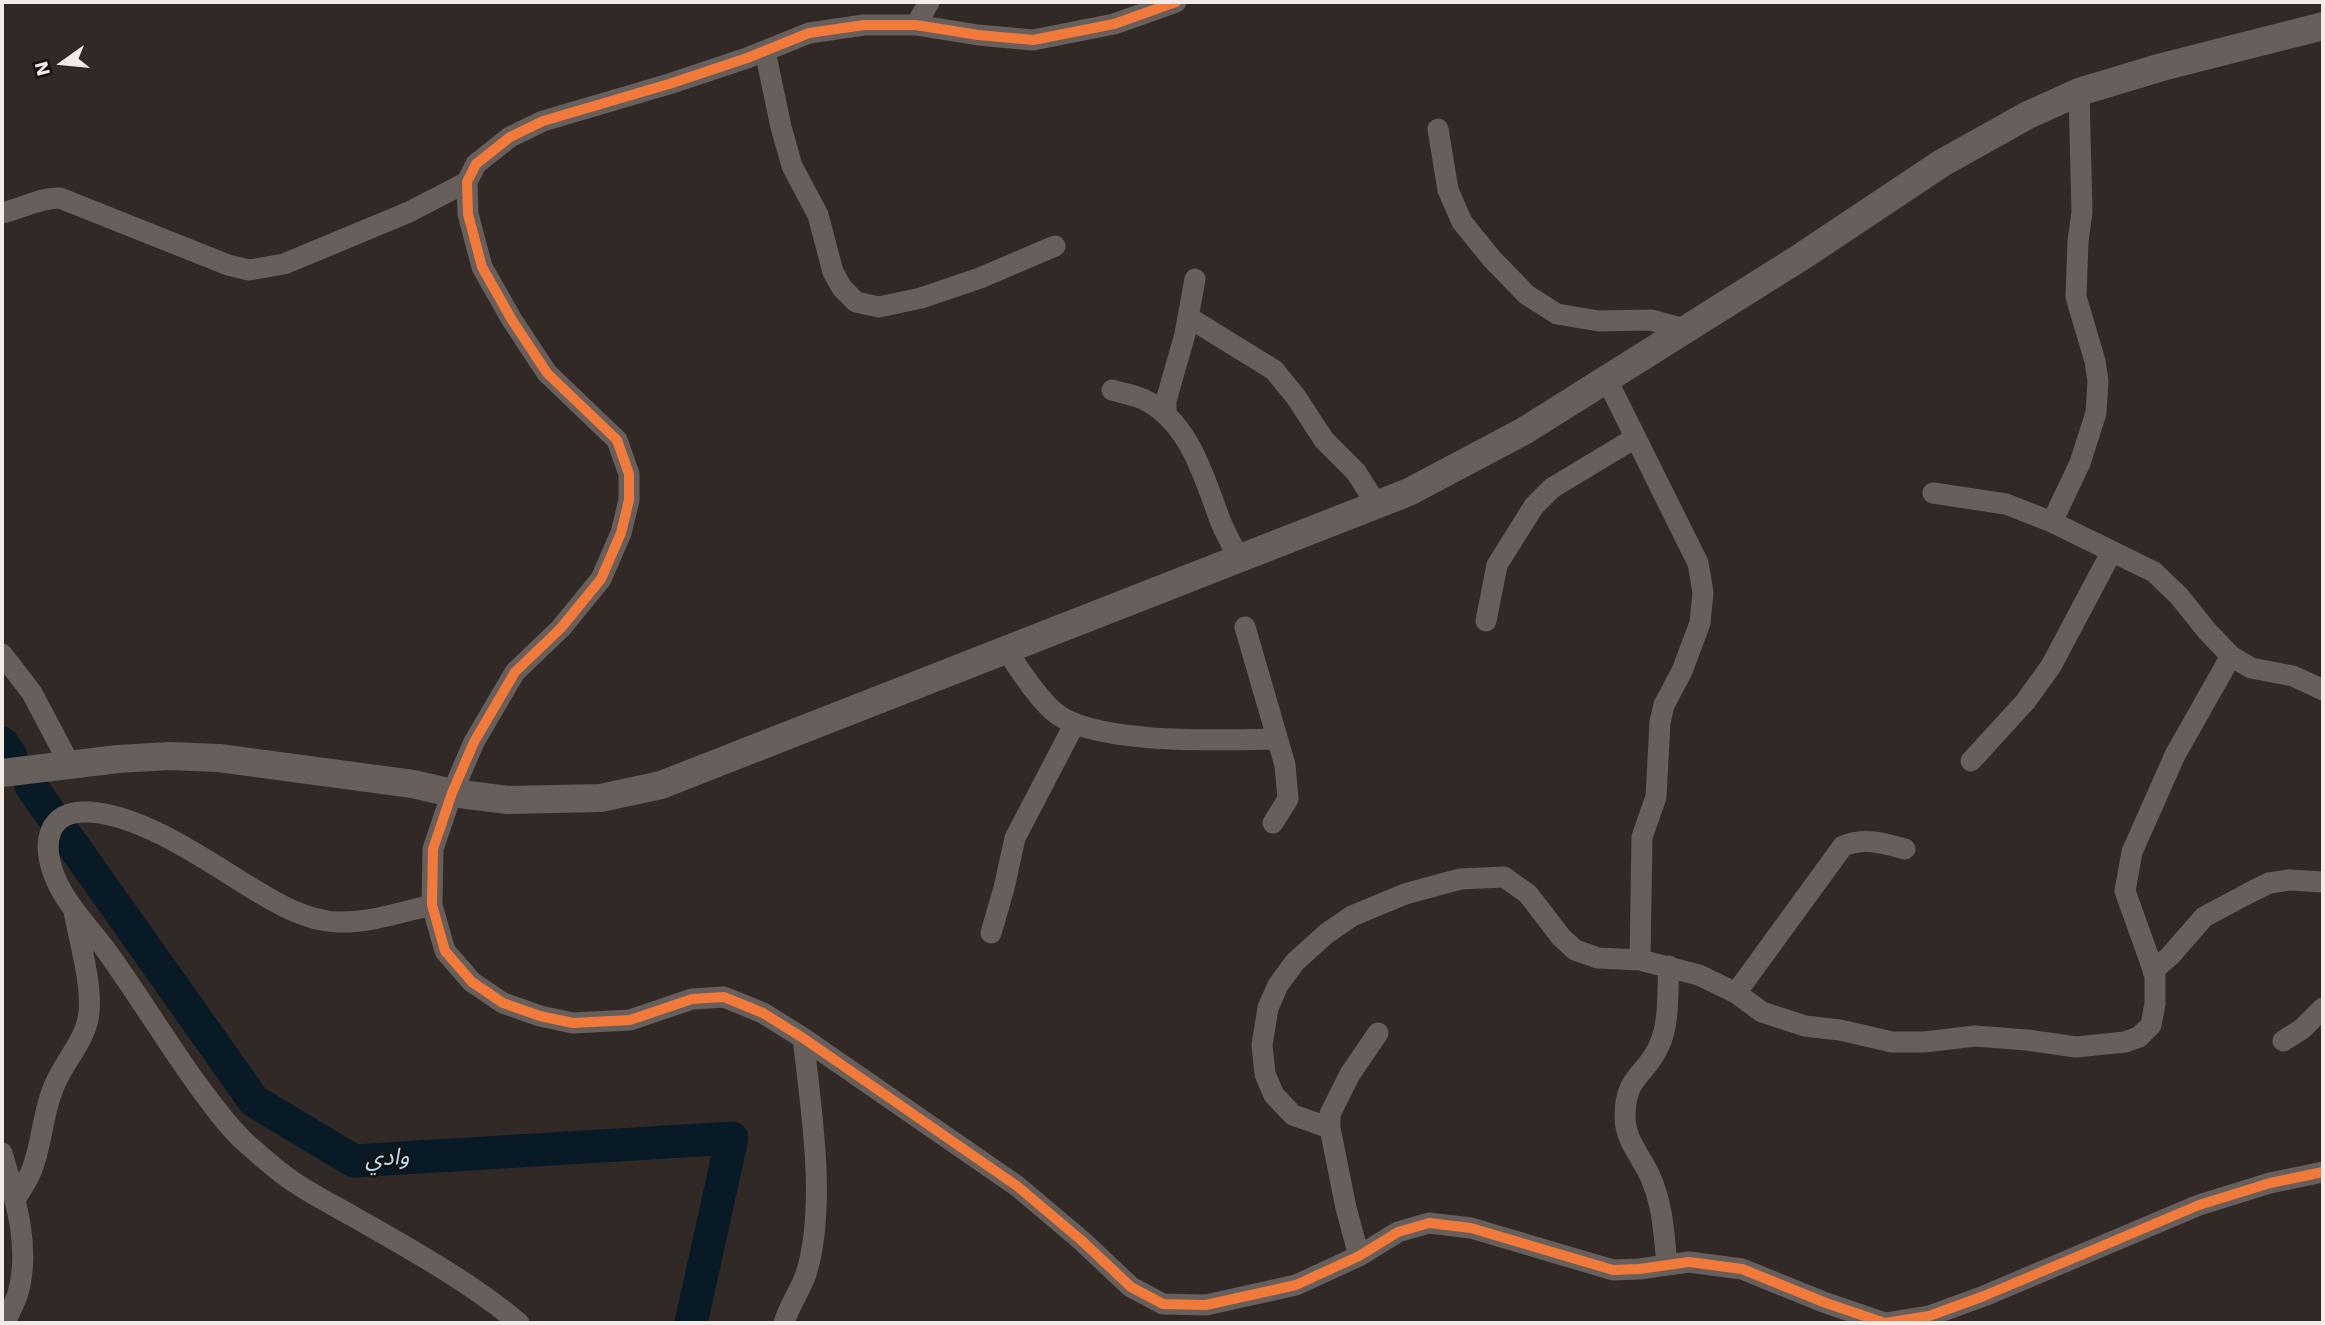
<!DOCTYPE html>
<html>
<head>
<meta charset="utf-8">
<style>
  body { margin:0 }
  #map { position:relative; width:2325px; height:1325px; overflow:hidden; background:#312925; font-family:"Work Sans",sans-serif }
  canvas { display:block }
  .frame { position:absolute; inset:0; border:4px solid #f5ebe6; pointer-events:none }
  .north { position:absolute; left:28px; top:28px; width:70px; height:70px; -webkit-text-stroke:5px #18120f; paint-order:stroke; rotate:255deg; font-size:19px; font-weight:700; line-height:28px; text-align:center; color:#f5ebe6 }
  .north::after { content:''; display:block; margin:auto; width:24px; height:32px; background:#f5ebe6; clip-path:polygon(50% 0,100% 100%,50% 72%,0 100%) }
</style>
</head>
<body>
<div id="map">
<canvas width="2325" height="1325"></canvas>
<div class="frame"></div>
<div class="north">N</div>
</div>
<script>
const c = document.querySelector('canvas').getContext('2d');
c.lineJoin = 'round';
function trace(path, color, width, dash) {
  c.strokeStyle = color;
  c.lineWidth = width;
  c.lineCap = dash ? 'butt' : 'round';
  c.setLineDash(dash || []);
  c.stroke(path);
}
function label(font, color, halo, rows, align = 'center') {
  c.font = font + ' "Work Sans","Noto Sans Arabic",sans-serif';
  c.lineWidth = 5;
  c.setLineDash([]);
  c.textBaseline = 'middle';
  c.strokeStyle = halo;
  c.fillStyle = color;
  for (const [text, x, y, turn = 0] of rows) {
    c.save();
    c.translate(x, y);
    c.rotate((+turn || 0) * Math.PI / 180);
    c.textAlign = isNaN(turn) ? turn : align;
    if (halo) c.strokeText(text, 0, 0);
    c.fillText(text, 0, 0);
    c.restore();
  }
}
trace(new Path2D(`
  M2,743l9,13
  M31,786l223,315 100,60 378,-23 -41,185`), '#071a25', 33);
trace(new Path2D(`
  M1176,2l-62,22 -81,16 -55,-5 -62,-10h-52l-55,8 -62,25 -78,26 -126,37 -33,16 -34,27 -9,18 1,32 14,53 30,53 35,53 70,67 12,34v26l-8,33 -20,46 -40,49 -46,44 -41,70 -22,51 -19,56 -1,56 13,46 27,31 31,21 37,13 33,7 57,-3 62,-21 32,-2 39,16 40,25 214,148 64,54 50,47 32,17 43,1 90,-20 63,-29 39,-24 31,-9 42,5 142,42 26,-1 50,-7 53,7 84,34 59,20 44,-7 55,-20 215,-91 71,-22 53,-11
  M916,25l13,-23
  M765,51l16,76 11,39 26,49 15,57 9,16 14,14 23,5 42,-9 59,-20 75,-32
  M1438,129l10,61 14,32 30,37 35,36 30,19 42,7 52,-1 33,9
  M2,213c19,-4 39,-16 58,-15l168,67 21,5 35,-6 125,-52 58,-30
  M1188,317l86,53 22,27 28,43 32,32 21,33
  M1606,378l92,185 5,29 -3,31 -18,48 -18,34 -4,17 -4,75 -14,40 -2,123
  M1112,390c10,3 22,5 31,9 46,22 61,78 77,121 5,13 13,26 19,39
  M1166,415v-14l19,-67 10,-55
  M1933,493l73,11 46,18 102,50 25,24 28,35 24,25 20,12 42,8 30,14
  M2052,522l28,-59 16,-50 2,-32 -3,-20 -19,-64 2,-56 4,-29 -3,-120
  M1486,621l11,-56 37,-59 18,-18 83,-50
  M1245,627l40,138 3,34 -15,24
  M1006,650c14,20 28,43 46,60 37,36 174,30 225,29
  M2,654l30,39 38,72
  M1971,761l54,-59 26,-36 60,-113
  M432,905c-31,7 -62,18 -94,17 -34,-1 -65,-21 -93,-38 -43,-27 -106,-70 -157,-72 -41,-2 -46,31 -34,63 11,29 36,53 54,78 31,43 58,88 89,131 15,20 31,43 50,60 14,12 29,26 44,36 20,14 42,25 63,37 56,32 116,65 165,106
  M991,933l13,-45 11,-50 59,-113
  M2153,971l17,-15 34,-39 45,-24 20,-10 20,-3 34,2
  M1736,993l107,-147c22,-9 40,-3 62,3
  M2283,1041l19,-12 21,-21
  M1330,1128l-37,-13 -19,-20 -9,-21 -3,-29 6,-37 10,-23 17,-23 31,-28 26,-18 53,-22 55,-15 44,-2 24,17 33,43 14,13 23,8 42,2 59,15 37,18 26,19 43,14 35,4 52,12h32l51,-6 52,4 49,7 49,-5 14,-5 12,-12 4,-21v-29l-30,-84 7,-39 43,-97 56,-99
  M2,1153c13,45 29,94 16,140 -3,10 -9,20 -13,30
  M15,1200c6,-10 12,-19 16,-28 12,-29 11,-60 24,-88 10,-24 32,-45 34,-72 3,-29 -10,-72 -15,-101
  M1359,1256l-13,-48 -16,-80v-14l20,-40 28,-41
  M1667,1265c-3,-31 -4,-60 -17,-89 -9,-20 -25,-36 -25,-59 0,-42 20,-40 34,-71 11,-23 8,-55 10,-80
  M784,1323c5,-17 16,-32 22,-49 21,-67 5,-167 -3,-236`), '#665f5c', 21);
trace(new Path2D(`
  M2,773l116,-14 51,-3 50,2 194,26 39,9 56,7 93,-2 60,-13 748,-293 115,-61 277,-174 141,-94 86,-48 51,-23 83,-25 161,-41`), '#665f5c', 28);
trace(new Path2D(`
  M1176,2l-62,22 -81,16 -55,-5 -62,-10h-52l-55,8 -62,25 -78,26 -126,37 -33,16 -34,27 -9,18 1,32 14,53 30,53 35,53 70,67 12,34v26l-8,33 -20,46 -40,49 -46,44 -41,70 -22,51 -19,56 -1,56 13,46 27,31 31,21 37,13 33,7 57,-3 62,-21 32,-2 39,16 40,25 214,148 64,54 50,47 32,17 43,1 90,-20 63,-29 39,-24 31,-9 42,5 142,42 26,-1 50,-7 53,7 84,34 59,20 44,-7 55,-20 215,-91 71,-22 53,-11`), '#f17a3a', 10);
label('italic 23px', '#b4ddf8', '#18120f', [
  ["وادي",387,1158,-3]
]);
</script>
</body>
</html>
